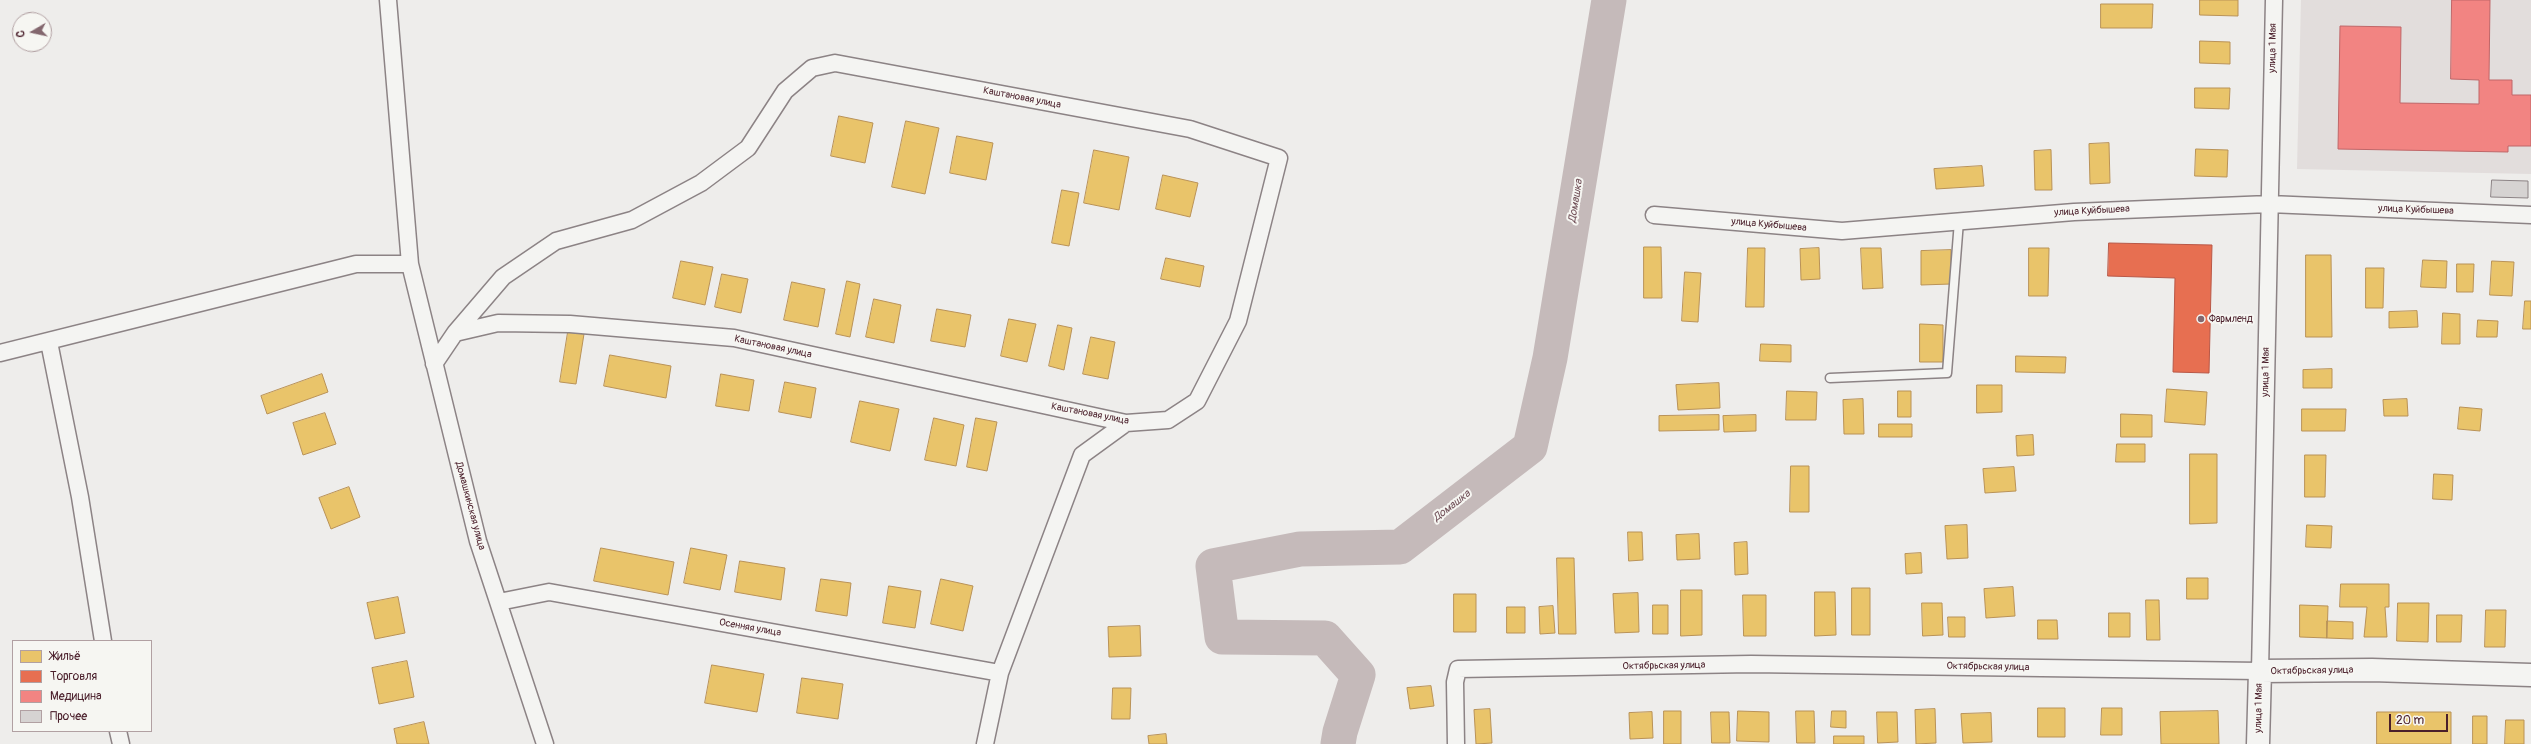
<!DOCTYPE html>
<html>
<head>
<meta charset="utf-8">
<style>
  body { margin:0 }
  #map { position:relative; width:2531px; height:744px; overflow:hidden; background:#eeedeb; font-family:Pangolin,sans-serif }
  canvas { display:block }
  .legend { position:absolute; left:12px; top:640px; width:140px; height:92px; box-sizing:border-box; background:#f6f6f2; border:1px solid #b1a0a2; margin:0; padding:5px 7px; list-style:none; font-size:12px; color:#4a1f2b }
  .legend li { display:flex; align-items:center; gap:8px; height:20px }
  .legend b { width:20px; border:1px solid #b1a0a2 }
  .north { position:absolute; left:12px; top:12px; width:40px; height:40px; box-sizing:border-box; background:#f6f6f2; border:1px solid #b1a0a2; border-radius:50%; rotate:261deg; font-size:11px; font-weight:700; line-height:16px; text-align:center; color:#4a1f2b }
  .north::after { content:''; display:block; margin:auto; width:14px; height:18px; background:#83676e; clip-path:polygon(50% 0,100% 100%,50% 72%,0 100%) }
  .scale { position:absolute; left:2389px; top:714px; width:59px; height:18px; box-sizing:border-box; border:2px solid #4a1f2b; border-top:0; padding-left:5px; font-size:12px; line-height:14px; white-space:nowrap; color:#4a1f2b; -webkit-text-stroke:3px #f6f6f2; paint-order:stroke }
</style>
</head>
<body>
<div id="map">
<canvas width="2531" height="744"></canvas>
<ul class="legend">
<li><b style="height:11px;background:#e9c46a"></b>Жильё</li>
<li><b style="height:11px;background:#e76f51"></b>Торговля</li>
<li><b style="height:11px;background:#f28482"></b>Медицина</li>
<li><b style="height:11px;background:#d6d3d2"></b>Прочее</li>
</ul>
<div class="north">С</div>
<div class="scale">20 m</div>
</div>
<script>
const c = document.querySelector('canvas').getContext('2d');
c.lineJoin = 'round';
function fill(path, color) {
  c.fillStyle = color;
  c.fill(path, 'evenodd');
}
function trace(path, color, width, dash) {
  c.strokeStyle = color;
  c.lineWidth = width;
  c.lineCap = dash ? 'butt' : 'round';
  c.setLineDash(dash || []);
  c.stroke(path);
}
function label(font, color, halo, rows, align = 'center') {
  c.font = font + ' Pangolin,sans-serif';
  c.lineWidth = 4;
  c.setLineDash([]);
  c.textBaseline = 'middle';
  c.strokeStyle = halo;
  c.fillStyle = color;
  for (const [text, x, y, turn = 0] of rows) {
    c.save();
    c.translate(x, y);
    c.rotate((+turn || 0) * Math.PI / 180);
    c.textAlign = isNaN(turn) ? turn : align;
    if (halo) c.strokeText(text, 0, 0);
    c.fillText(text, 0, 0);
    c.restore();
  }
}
fill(new Path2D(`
  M2301,0h230v174l-234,-5z`), '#e2dddc');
const homes = new Path2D(`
  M2200,0h38v16l-38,-1z
  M2101,4h52l-1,24h-51z
  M2200,41l30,1v22l-30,-1z
  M2195,88h35l-1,21 -34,-1z
  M839,116l34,7 -8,40 -34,-7z
  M906,121l33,7 -14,66 -33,-7z
  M957,136l36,7 -7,37 -36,-7z
  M2109,143l1,40 -20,1 -1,-40z
  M2196,149l32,1 -1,27 -32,-1z
  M1094,150l35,7 -10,53 -35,-7z
  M2051,150l1,40h-17l-1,-39z
  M1982,166l2,20 -48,3 -2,-20z
  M1163,175l35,8 -8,34 -34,-8z
  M1062,190l17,3 -10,53 -17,-3z
  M1644,247h17l1,51h-18z
  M1748,248h17l-1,59h-18z
  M1819,248l1,31 -19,1 -1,-31z
  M1861,248h20l2,40 -20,1z
  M2029,248h20l-1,48h-19z
  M1951,250v34l-30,1v-34z
  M2306,255h25l1,82h-26z
  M1166,258l38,8 -4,21 -39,-8z
  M2423,260l24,1 -1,27 -25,-1z
  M681,261l32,6 -8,38 -32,-7z
  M2492,261l22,1 -2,34 -22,-1z
  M2457,264h17l-1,28h-16z
  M2366,268h18l-1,40h-17z
  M1685,272l16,1 -3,49 -16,-1z
  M722,274l26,5 -7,34 -26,-6z
  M847,281l13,3 -10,53 -14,-3z
  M792,282l33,7 -7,38 -34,-7z
  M874,299l27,6 -7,38 -28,-6z
  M2525,301h6v28h-8z
  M937,309l34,6 -6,32 -34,-6z
  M2417,311l1,16 -29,1v-16z
  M2443,313l17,1v30h-18z
  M1009,319l27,5 -9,38 -26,-6z
  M2478,320l20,1 -1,16h-20z
  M1920,324l23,1v37h-23z
  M1058,325l14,3 -8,42 -15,-4z
  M568,332l16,2 -8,50 -16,-2z
  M1091,337l24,5 -7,37 -25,-5z
  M1761,344l30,1v17l-31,-1z
  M610,355l61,11 -5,32 -62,-12z
  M2016,356l50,1 -1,16 -49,-1z
  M2332,369v19h-29v-18z
  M322,374l6,18 -61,22 -6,-18z
  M721,374l33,6 -5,31 -33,-5z
  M785,382l31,6 -5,30 -32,-6z
  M1719,383l1,25 -42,2 -2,-25z
  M1977,385h25v27l-25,1z
  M2167,389l40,3 -2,33 -40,-3z
  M1787,391l30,1 -1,28h-30z
  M1898,391h13v26h-13z
  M1863,399l1,35h-20l-1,-34z
  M2407,399l1,17h-24l-1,-16z
  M860,401l39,8 -9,42 -39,-9z
  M2460,407l22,2 -2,22 -22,-2z
  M2302,409h44l-1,22h-43z
  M325,413l11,31 -33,11 -10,-32z
  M2121,414l31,1v22h-31z
  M1719,415v15l-60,1v-15z
  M1756,415v16l-32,1 -1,-16z
  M934,418l30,7 -8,41 -31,-6z
  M976,418l21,4 -10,49 -20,-4z
  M1879,424h33v13h-33z
  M2033,435l1,20 -17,1 -1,-20z
  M2117,444h28v18h-29z
  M2190,454h27v69l-27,1z
  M2305,455h21l-1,42h-20z
  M1791,466h18v46h-19z
  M2014,467l2,24 -31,2 -2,-24z
  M2434,474l19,1 -1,25 -19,-1z
  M349,487l11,30 -29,12 -12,-31z
  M1967,525l1,33 -21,1 -2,-33z
  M2307,525l25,1 -1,22 -25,-1z
  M1628,532h14l1,28 -14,1z
  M1699,534l1,25 -23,1 -1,-25z
  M1747,542l1,32 -13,1 -1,-32z
  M601,548l73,14 -6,33 -74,-14z
  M691,548l36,7 -7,35 -36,-7z
  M1921,553l1,20 -16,1 -1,-20z
  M1557,558h17l2,76h-17z
  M740,561l45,7 -4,32 -46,-8z
  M2187,578h21v21h-21z
  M821,579l30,4 -4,33 -31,-5z
  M941,579l32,7 -10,45 -32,-7z
  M2341,584h48v23h-4l2,30h-23l3,-30h-27z
  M889,586l32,5 -6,37 -32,-5z
  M2013,587l2,29 -29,2 -2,-29z
  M1852,588h18v47h-18z
  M1681,590h21v45l-21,1z
  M1815,592h20l1,43 -21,1z
  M1638,593l1,39 -24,1 -2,-39z
  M1454,594h22v38h-22z
  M1743,595h23v41h-22z
  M398,597l7,36 -30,6 -8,-36z
  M2146,600h13l1,40h-13z
  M1922,603h20l1,32 -20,1z
  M2398,603h31l-1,39 -31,-1z
  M1653,605h15v29h-15z
  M2300,605l28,1 -1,32 -27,-1z
  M1553,606l2,27 -15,1 -1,-27z
  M1507,607h18v26h-18z
  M2486,610h20l-1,37h-20z
  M2109,613h21v24h-21z
  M2437,615h25l-1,27h-24z
  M1948,617h17v20h-16z
  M2038,620h19l1,19h-20z
  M2327,621l26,1v17l-26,-1z
  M1140,626l1,30 -32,1 -1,-30z
  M407,661l7,36 -35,7 -7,-36z
  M712,665l52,9 -7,38 -52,-9z
  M802,678l41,6 -5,35 -41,-6z
  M1431,686l3,20 -24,3 -3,-21z
  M1113,688h18l-1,31h-18z
  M2038,708h27v29h-27z
  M2102,708h20v27h-21z
  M1490,709l2,34 -16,1 -2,-34z
  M1935,709l1,34 -20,1 -1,-34z
  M1664,711h17v33h-17z
  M1738,711l31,1v30l-32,-1z
  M1796,711h18l1,32h-18z
  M1832,711h14v17l-15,-1z
  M2218,711l1,33h-58l-1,-32z
  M1652,712l1,26 -23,1 -1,-26z
  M1711,712h18l1,31h-18z
  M1877,712h20l1,30 -20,1z
  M2377,712h74v32h-74z
  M1991,713l1,29 -29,1 -2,-29z
  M2473,716h14v28h-14z
  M2506,720h18v24h-19z
  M424,722l5,22h-32l-3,-15z
  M1166,734l1,10h-18l-1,-8z
  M1834,736h30v8h-30z`);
fill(homes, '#e9c46a');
trace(homes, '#b99257', 1);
const shops = new Path2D(`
  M2109,243l103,2 -3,128 -36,-1 2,-94 -67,-2z`);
fill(shops, '#e76f51');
trace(shops, '#b85746', 1);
const health = new Path2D(`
  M2452,0h38l-1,80h23v15h19v51h-23v6l-170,-3 2,-123 61,1 -1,76 79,1v-24l-28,-1z`);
fill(health, '#f28482');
trace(health, '#c06668', 1);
trace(new Path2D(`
  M1338,744l2,-12 18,-57 -33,-37 -103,-1 -9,-71 87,-17 100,-2 130,-100 20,-89 59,-358`), '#c5baba', 35);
const building = new Path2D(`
  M2492,180l36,1v17l-37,-1z`);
fill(building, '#d6d3d2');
trace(building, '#8c8385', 1);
const lane = new Path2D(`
  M1830,378l117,-5 12,-152`);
const street = new Path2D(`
  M388,0l22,264 68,277 67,203
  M1654,215l188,16 232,-19 195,-8 262,11
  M49,342l31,155 23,144
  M0,353l356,-89h54
  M434,364l21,-31 43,-10 72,1 164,14 392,85 42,-3 29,-19 41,-80 41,-163 -89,-29 -355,-66 -23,5 -27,23 -37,57 -47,35 -69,37 -76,21 -53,36 -48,56
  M499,602l50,-10 451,81
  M118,731l3,13
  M985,744l15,-71 82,-218 44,-32
  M1456,744l-1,-62 3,-13 293,-5 509,7 14,-671`);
const secondary = new Path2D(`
  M2258,744l2,-73 112,-1 159,5`);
trace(lane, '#8c8385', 11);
trace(street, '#8c8385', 19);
trace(secondary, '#8c8385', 25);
trace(lane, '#f4f4f2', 8);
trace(street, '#f4f4f2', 16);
trace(secondary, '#f4f4f2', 22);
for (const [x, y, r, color] of [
  [2201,319,4,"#83676e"]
]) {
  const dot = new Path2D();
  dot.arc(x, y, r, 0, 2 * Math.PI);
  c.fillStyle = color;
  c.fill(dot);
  trace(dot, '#f6f6f2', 1.5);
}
label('10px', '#4a1f2b', '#f6f6f2', [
  ["улица 1 Мая",2273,48,-89],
  ["Каштановая улица",1022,98,11],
  ["улица Куйбышева",2416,210,2],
  ["улица Куйбышева",2092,211,-3],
  ["улица Куйбышева",1769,225,5],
  ["Каштановая улица",773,347,12],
  ["улица 1 Мая",2266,372,-89],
  ["Каштановая улица",1090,414,11],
  ["Домашкинская улица",470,506,75],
  ["Осенняя улица",750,628,10],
  ["Октябрьская улица",1664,666,-1],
  ["Октябрьская улица",1988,667,1],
  ["Октябрьская улица",2312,671,-1],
  ["улица 1 Мая",2259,708,-89]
]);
label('10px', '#4a1f2b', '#f6f6f2', [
  ["Фармленд",2209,319]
], 'left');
label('italic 11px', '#6f4e56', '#f6f6f2', [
  ["Домашка",1576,201,-81],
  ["Домашка",1452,506,-38]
]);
</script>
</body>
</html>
